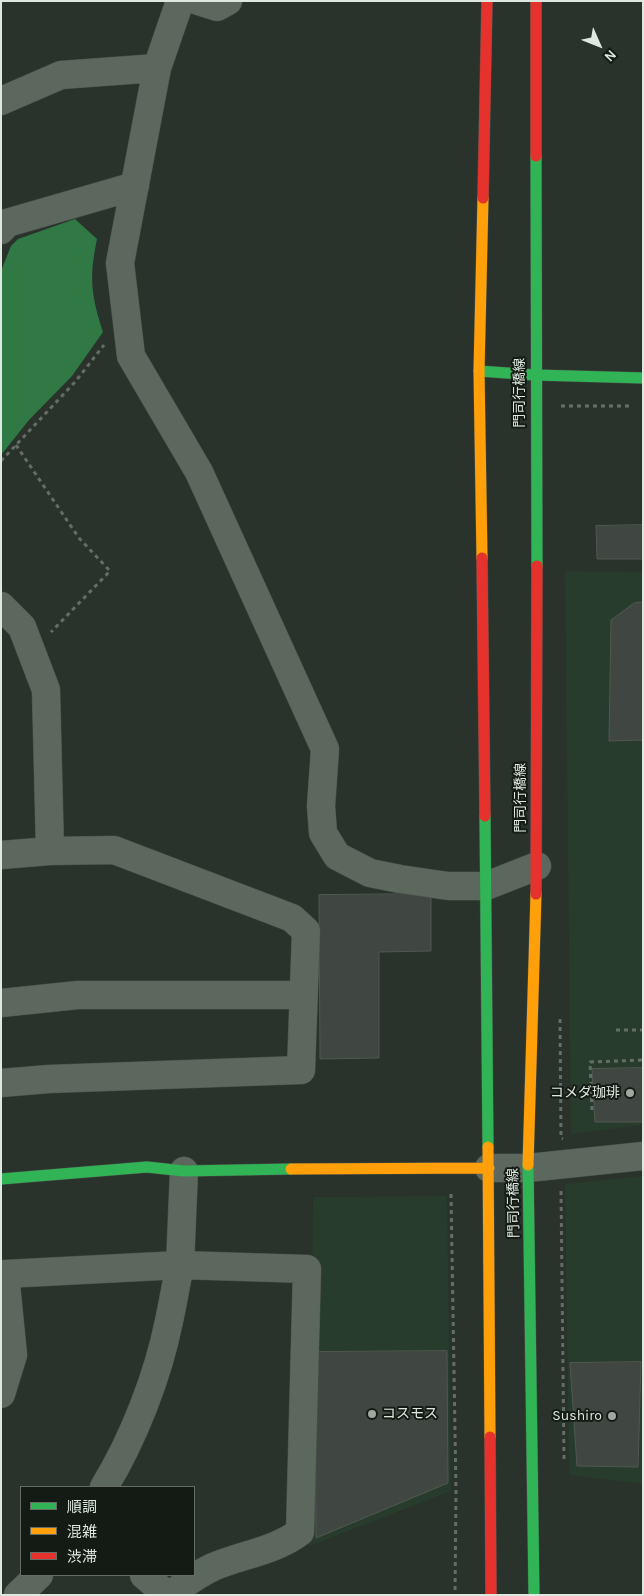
<!DOCTYPE html>
<html>
<head>
<meta charset="utf-8">
<style>
  body { margin:0 }
  #map { position:relative; width:644px; height:1596px; overflow:hidden; background:#29322b; font-family:Karla,"Noto Sans JP",sans-serif }
  canvas { display:block }
  .frame { position:absolute; inset:0; border:2px solid #dee8df; pointer-events:none }
  .legend { position:absolute; left:20px; top:1486px; width:175px; height:90px; box-sizing:border-box; background:#141b15; border:1px solid #656d66; margin:0; padding:6px 9px; list-style:none; font-size:15px; color:#dee8df }
  .legend li { display:flex; align-items:center; gap:10px; height:25px }
  .legend b { width:25px; border:1px solid #656d66 }
  .north { position:absolute; left:574px; top:20px; width:50px; height:50px; -webkit-text-stroke:4px #141b15; paint-order:stroke; rotate:134deg; font-size:14px; font-weight:700; line-height:20px; text-align:center; color:#dee8df }
  .north::after { content:''; display:block; margin:auto; width:18px; height:22px; background:#dee8df; clip-path:polygon(50% 0,100% 100%,50% 72%,0 100%) }
</style>
</head>
<body>
<div id="map">
<canvas width="644" height="1596"></canvas>
<div class="frame"></div>
<ul class="legend">
<li><b style="height:6px;background:#30b455"></b>順調</li>
<li><b style="height:6px;background:#ff9f0a"></b>混雑</li>
<li><b style="height:6px;background:#e5322d"></b>渋滞</li>
</ul>
<div class="north">N</div>
</div>
<script>
const c = document.querySelector('canvas').getContext('2d');
c.lineJoin = 'round';
function fill(path, color) {
  c.fillStyle = color;
  c.fill(path, 'evenodd');
}
function trace(path, color, width, dash) {
  c.strokeStyle = color;
  c.lineWidth = width;
  c.lineCap = dash ? 'butt' : 'round';
  c.setLineDash(dash || []);
  c.stroke(path);
}
function label(font, color, halo, rows, align = 'center') {
  c.font = font + ' Karla,"Noto Sans JP",sans-serif';
  c.lineWidth = 4;
  c.setLineDash([]);
  c.textBaseline = 'middle';
  c.strokeStyle = halo;
  c.fillStyle = color;
  for (const [text, x, y, turn = 0] of rows) {
    c.save();
    c.translate(x, y);
    c.rotate((+turn || 0) * Math.PI / 180);
    c.textAlign = isNaN(turn) ? turn : align;
    if (halo) c.strokeText(text, 0, 0);
    c.fillText(text, 0, 0);
    c.restore();
  }
}
fill(new Path2D(`
  M565,571l78,1v553l-72,9z
  M643,1176v308l-74,-9 -4,-291z
  M447,1196l4,295 -141,55 3,-349z`), '#273c2c');
fill(new Path2D(`
  M75,219l22,20c-8,38 -6,56 6,93l-31,44 -43,44 -28,35v-184l10,-25 7,-7z`), '#307945');
const building = new Path2D(`
  M643,525v34h-46l-1,-33z
  M643,602v138l-34,1 2,-121 23,-17z
  M431,894v57l-52,1v106l-59,1 -1,-164z
  M643,1068v54h-48l-3,-53z
  M447,1351l1,132 -132,55 -1,-186z
  M641,1362l-3,105 -61,-1 -7,-103z`);
fill(building, '#404742');
trace(building, '#505851', 1);
const street = new Path2D(`
  M180,1l-23,67 -37,195 11,93 68,116 126,277 -4,57 2,27 14,23 33,17 30,6 48,7h38l51,-20
  M198,1l19,6 11,-6
  M1,101l60,-26 96,-7
  M1,230l6,-7 128,-37
  M1,606l21,21 24,63 4,161
  M1,855l49,-4 64,-1 178,68 14,13 -5,139 -252,9 -48,4
  M1,1003l77,-8h225
  M489,1168h39l115,-12
  M1,1394l12,-39 -8,-81 175,-9 4,-94
  M104,1487c29,-47 54,-111 65,-166 4,-18 7,-37 11,-56l127,4 -7,263c-25,19 -59,23 -87,35 -15,7 -29,17 -42,28
  M144,1575l23,20
  M18,1595l21,-20`);
const fast = new Path2D(`
  M536,156l1,410
  M479,371l56,4 108,3
  M485,816l3,331
  M528,1165l6,430
  M1,1179l146,-12 37,4 107,-2`);
const slow = new Path2D(`
  M482,558l-3,-187 4,-173
  M488,1147l2,290
  M528,1165l8,-271
  M291,1169l198,-1`);
const jam = new Path2D(`
  M536,1v155
  M483,198l4,-197
  M482,558l3,258
  M536,894l1,-328
  M490,1437l1,158`);
trace(street, '#474e49', 29);
trace(fast, '#474e49', 12);
trace(slow, '#474e49', 12);
trace(jam, '#474e49', 12);
trace(new Path2D(`
  M561,406h69
  M16,445l63,93 31,33 -59,61
  M1,461l74,-79 29,-37
  M560,1019l1,119 2,1
  M616,1030h27
  M592,1110l-2,-48 53,-2
  M561,1191l3,268
  M451,1194l5,297 -1,104`), '#646e66', 3, [4, 4]);
trace(street, '#5c675e', 28);
trace(fast, '#30b455', 11);
trace(slow, '#ff9f0a', 11);
trace(jam, '#e5322d', 11);
for (const [x, y, r, color] of [
  [630,1093,5,"#9fa8a0"],
  [372,1414,5,"#9fa8a0"],
  [612,1416,5,"#9fa8a0"]
]) {
  const dot = new Path2D();
  dot.arc(x, y, r, 0, 2 * Math.PI);
  c.fillStyle = color;
  c.fill(dot);
  trace(dot, '#141b15', 2);
}
label('14px', '#dee8df', '#141b15', [
  ["門司行橋線",520,393,-90],
  ["門司行橋線",521,798,-90],
  ["門司行橋線",514,1203,-91]
]);
label('14px', '#dee8df', '#141b15', [
  ["コメダ珈琲",620,1093],
  ["コスモス",382,1414,"left"],
  ["Sushiro",602,1416]
], 'right');
</script>
</body>
</html>
